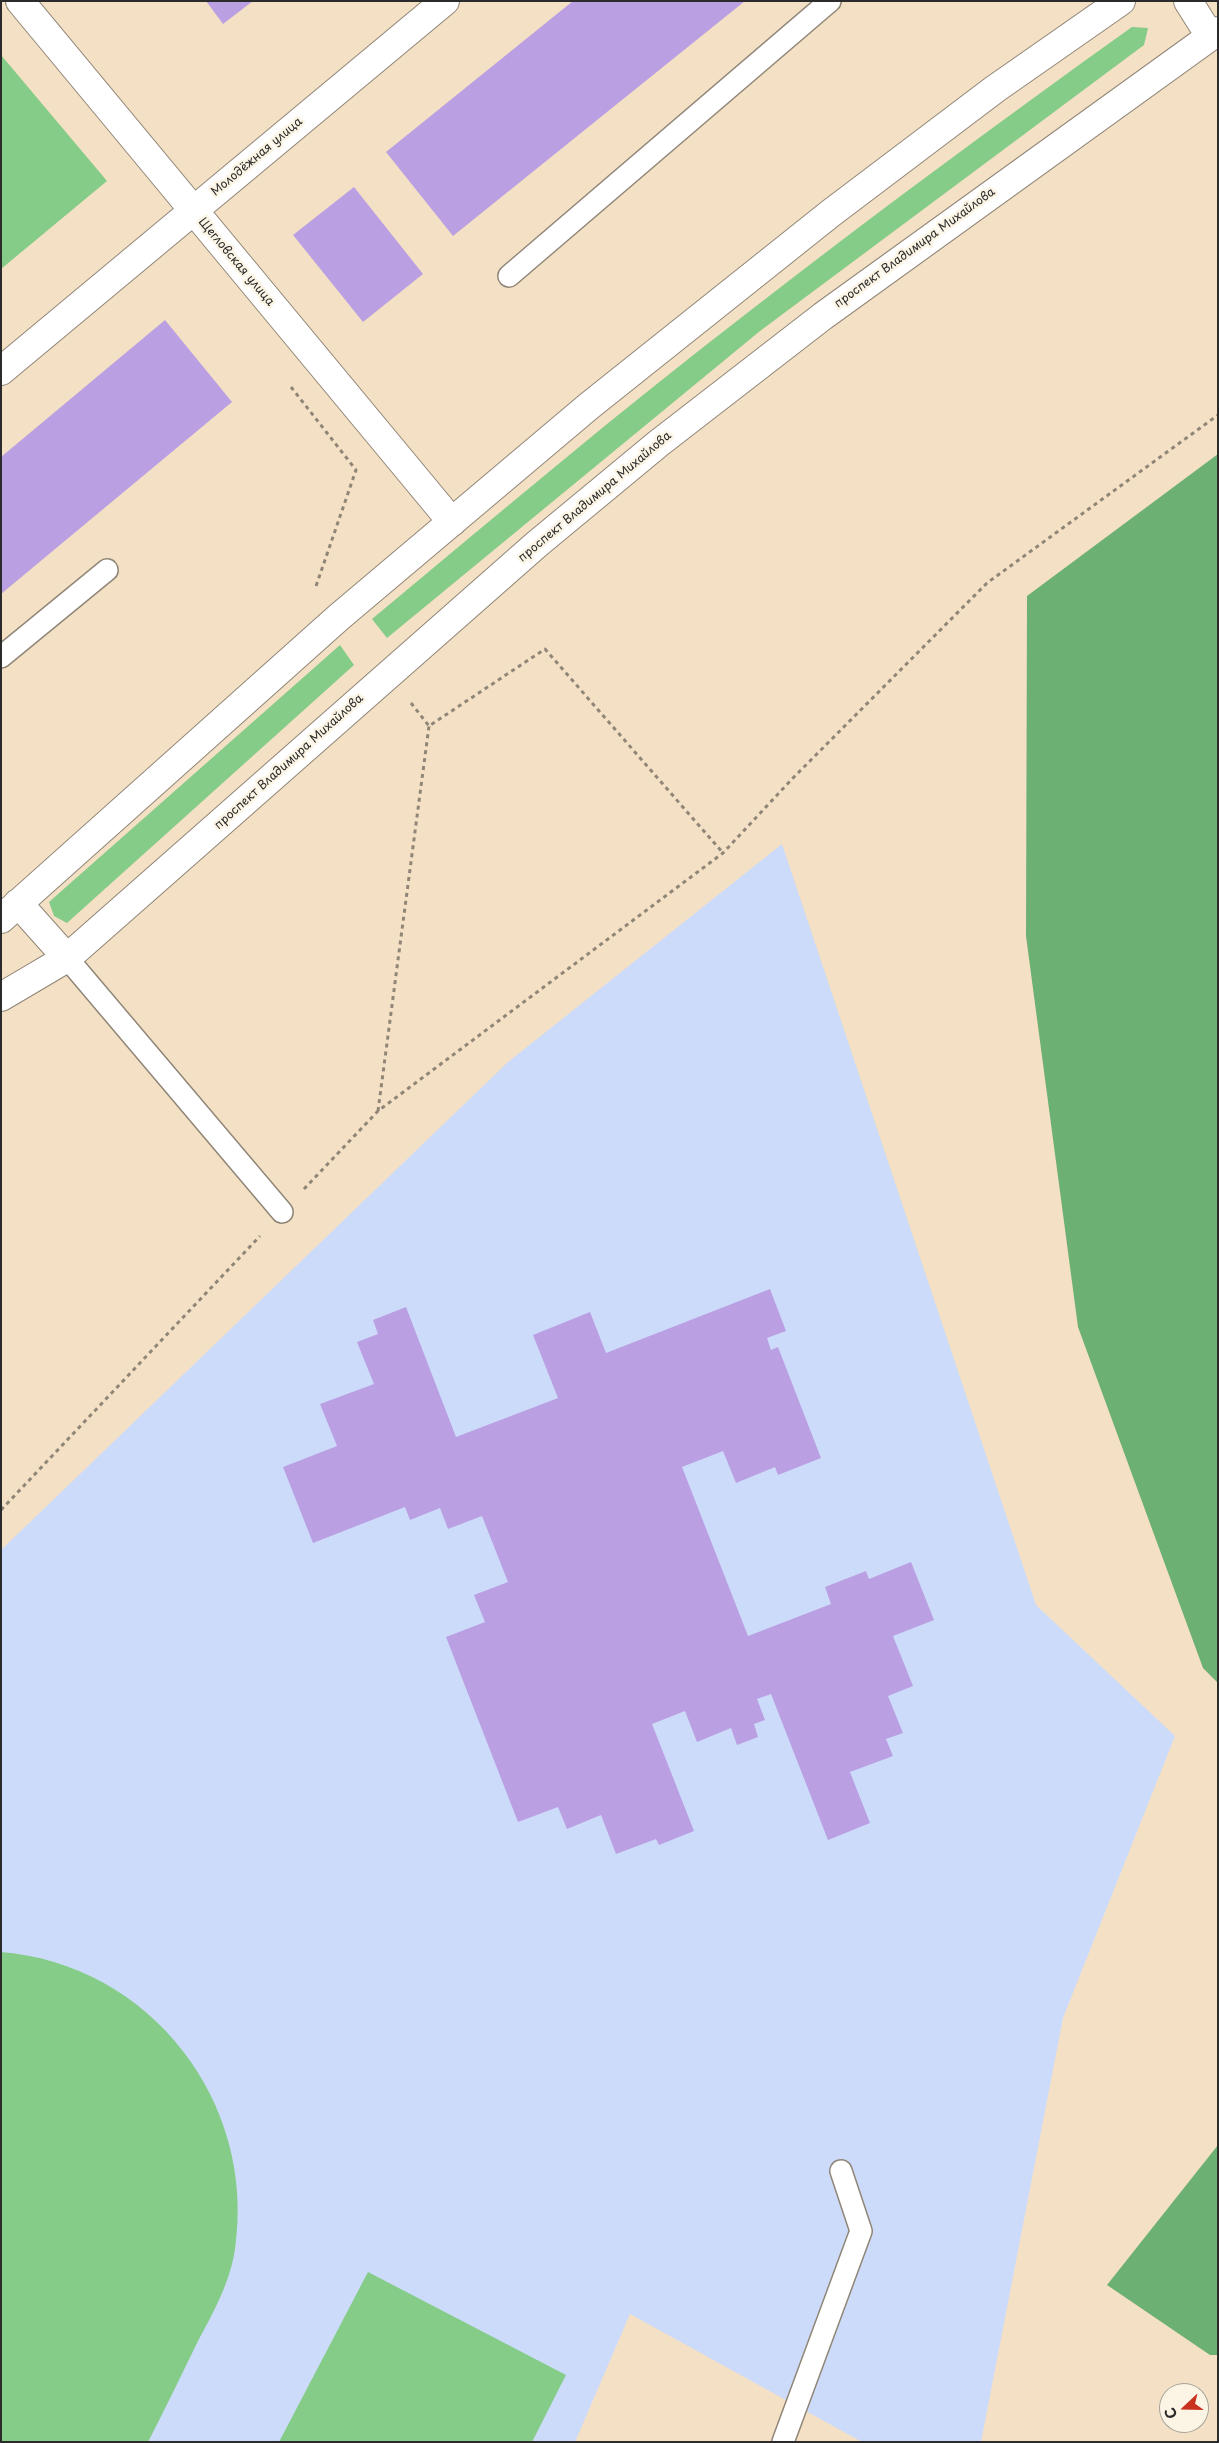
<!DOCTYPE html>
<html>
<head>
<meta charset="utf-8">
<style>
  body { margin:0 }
  #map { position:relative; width:1219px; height:2443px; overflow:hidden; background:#f4e0c4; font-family:"Playpen Sans",sans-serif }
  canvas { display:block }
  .frame { position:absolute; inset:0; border:2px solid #2b2b2b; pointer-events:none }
  .north { position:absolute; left:1159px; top:2383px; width:50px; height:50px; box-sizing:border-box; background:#fcf5e5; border:1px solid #a8a49b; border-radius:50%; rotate:249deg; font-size:14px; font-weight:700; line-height:20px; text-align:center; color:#2b2b2b }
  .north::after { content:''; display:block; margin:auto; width:18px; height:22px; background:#c8321e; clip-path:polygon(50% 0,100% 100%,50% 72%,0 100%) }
</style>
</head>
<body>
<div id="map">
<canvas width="1219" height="2443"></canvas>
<div class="frame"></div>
<div class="north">С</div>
</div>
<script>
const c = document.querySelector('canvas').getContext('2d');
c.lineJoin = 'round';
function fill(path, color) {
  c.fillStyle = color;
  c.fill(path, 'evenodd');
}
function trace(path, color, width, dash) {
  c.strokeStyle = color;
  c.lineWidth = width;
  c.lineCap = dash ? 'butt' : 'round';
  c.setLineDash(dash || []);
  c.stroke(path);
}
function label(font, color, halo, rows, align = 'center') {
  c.font = font + ' "Playpen Sans",sans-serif';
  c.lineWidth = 5;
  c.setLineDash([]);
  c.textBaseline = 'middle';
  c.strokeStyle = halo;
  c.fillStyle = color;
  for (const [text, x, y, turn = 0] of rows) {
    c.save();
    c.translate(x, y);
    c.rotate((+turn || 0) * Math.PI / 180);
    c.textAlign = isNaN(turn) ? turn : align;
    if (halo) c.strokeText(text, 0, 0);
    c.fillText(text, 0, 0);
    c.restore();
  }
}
fill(new Path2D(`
  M782,844l254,761 139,131 -112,282 -82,424h-119l-232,-128 -55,128h-574v-892l507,-488z`), '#cddbfa');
fill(new Path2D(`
  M1132,27l16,1 -4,17 -384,286 -373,307 -15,-19c125,-104 250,-210 379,-309 125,-97 252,-191 381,-283z
  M1,55l106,126 -106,88z
  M340,645l14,20 -287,258 -13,-7 -5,-14z
  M1,1952c149,12 256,150 234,297 -5,34 -22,64 -38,94 -16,33 -32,66 -49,99h-147z
  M368,2272l198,103 -34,67h-253z`), '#85cc88');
fill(new Path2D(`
  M1218,454v1229l-15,-15 -125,-341 -52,-391 1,-340z
  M1218,2145v210h-8l-103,-70z`), '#6cb074');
fill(new Path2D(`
  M206,1h47l-30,23z
  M573,1h172l-292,235 -67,-84z
  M354,187l69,87 -60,48 -70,-87z
  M165,320l67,82 -231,192v-137z
  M770,1289l16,42 -19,7 4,12 7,-3 43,111 -43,17 -3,-8 -39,16 -13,-32 -41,16 66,169 83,-32 -6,-17 41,-16 3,8 42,-17 23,58 -41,16 20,50 -25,10 15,37 -17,6 7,17 -43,16 20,51 -42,17 -57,-146 -14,5 8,21 -11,4 4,13 -21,8 -6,-17 -34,14 -12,-31 -33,13 42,107 -35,14 -3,-6 -40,15 -15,-39 -34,14 -9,-22 -40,15 -72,-185 39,-15 -11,-27 34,-13 -26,-66 -34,13 -8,-21 -30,12 -5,-13 -92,36 -30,-76 54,-21 -17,-42 54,-20 -17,-42 21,-8 -5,-14 33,-13 50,130 102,-39 -25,-63 57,-23 16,41z`), '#baa0e2');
const service = new Path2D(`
  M509,276l321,-275
  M1,657l106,-87
  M67,958l215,254
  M783,2442l78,-211 -20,-60`);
const minor = new Path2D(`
  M20,1l432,521
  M1,371l444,-370`);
const secondary = new Path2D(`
  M1188,1l22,35
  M18,903l49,55
  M1,919l338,-302 250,-211 242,-193 164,-124 126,-88
  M1,997l66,-39 470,-414 122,-101 164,-127 395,-285`);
trace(service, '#908678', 24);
trace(minor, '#908678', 30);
trace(secondary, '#908678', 30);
trace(new Path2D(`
  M291,387l65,83 -41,119
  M411,703l18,23 116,-77 178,204
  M378,1111l51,-385
  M304,1189l74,-78 345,-258 69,-74 195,-196 231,-168
  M1,1510l259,-274`), '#908678', 3, [4, 4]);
trace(service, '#fff', 21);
trace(minor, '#fff', 28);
trace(secondary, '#fff', 28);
label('12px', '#2b2b2b', '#fcf5e5', [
  ["Молодёжная улица",257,157,-40],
  ["проспект Владимира Михайлова",915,248,-36],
  ["Щегловская улица",236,262,50],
  ["проспект Владимира Михайлова",595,497,-40],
  ["проспект Владимира Михайлова",289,762,-42]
]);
</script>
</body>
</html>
